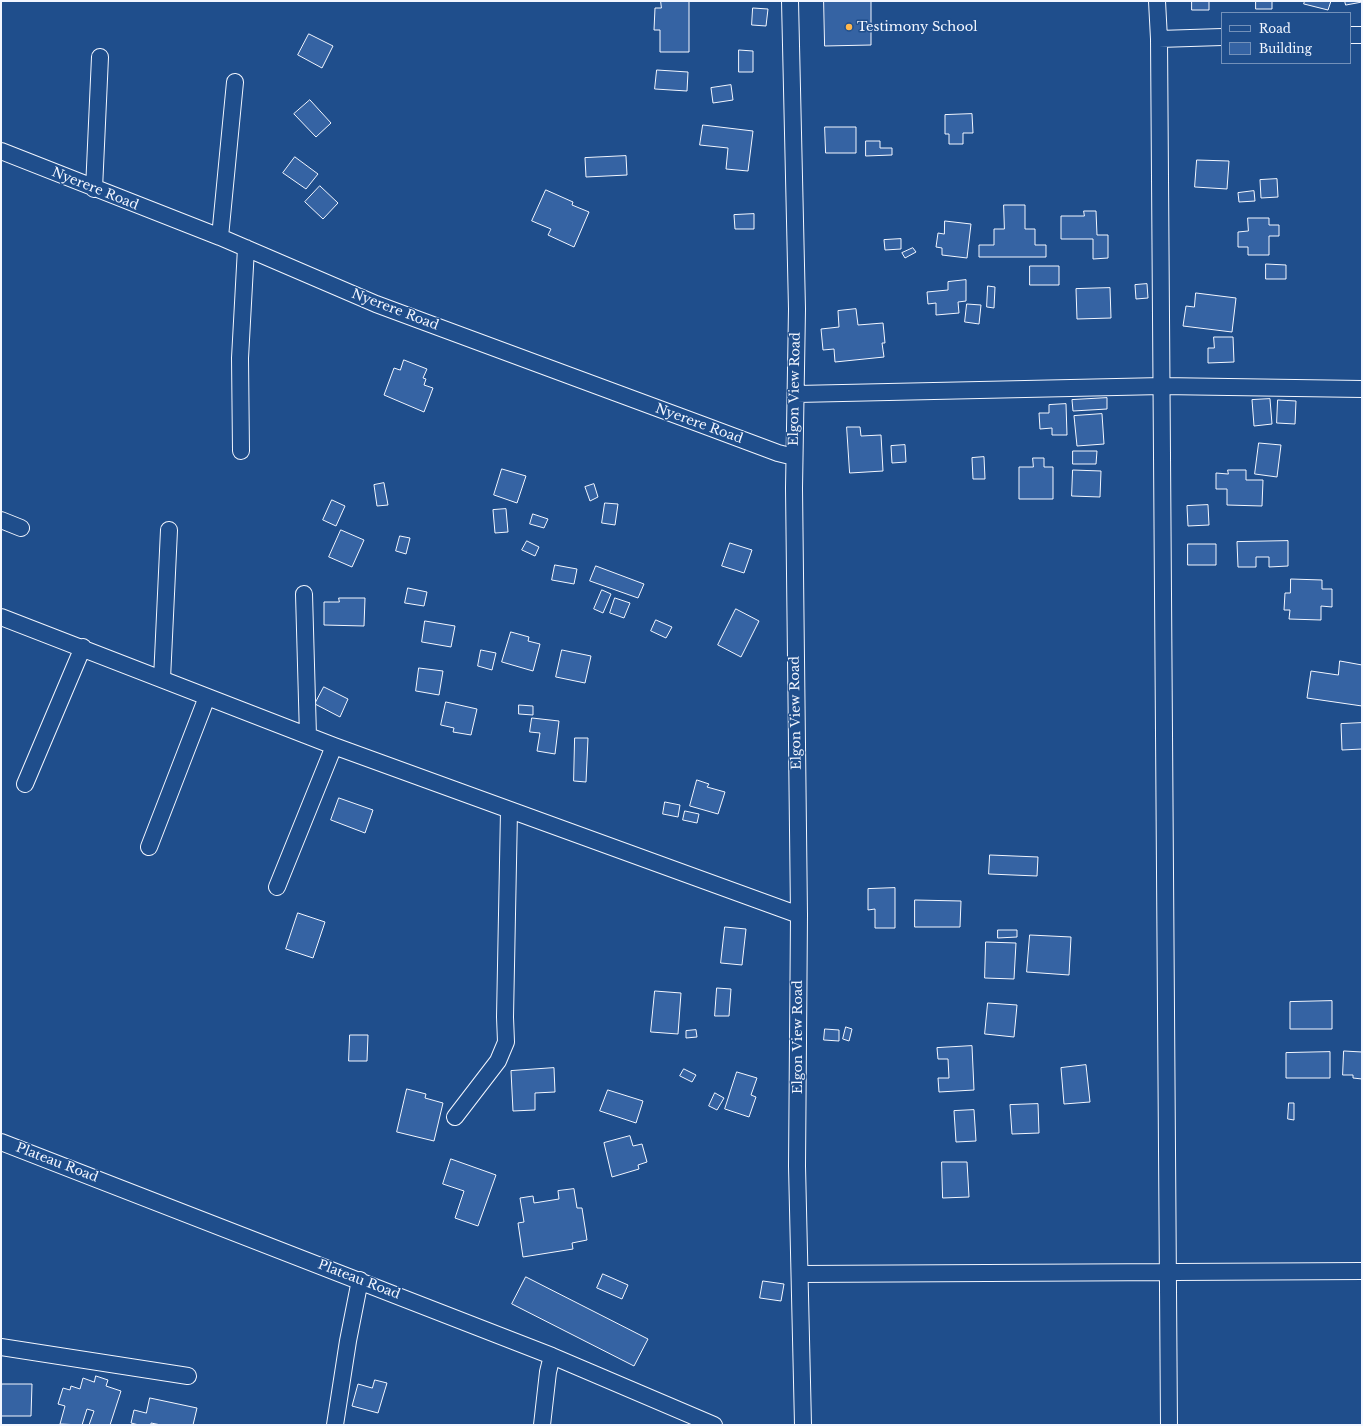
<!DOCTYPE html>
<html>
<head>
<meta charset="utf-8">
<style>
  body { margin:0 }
  #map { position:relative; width:1363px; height:1426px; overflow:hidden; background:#1f4e8c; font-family:"Libre Baskerville",serif }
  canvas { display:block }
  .frame { position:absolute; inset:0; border:2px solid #f2f6ff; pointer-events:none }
  .legend { position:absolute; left:1221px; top:12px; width:130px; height:52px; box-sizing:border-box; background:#1f4e8c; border:1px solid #7391ba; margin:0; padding:5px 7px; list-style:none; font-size:12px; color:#f2f6ff }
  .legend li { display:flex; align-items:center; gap:8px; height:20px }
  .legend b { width:20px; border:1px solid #7391ba }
</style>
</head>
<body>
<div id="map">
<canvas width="1363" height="1426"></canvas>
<div class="frame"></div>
<ul class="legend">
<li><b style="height:5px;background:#1f4e8c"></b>Road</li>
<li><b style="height:11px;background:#3563a3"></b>Building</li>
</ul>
</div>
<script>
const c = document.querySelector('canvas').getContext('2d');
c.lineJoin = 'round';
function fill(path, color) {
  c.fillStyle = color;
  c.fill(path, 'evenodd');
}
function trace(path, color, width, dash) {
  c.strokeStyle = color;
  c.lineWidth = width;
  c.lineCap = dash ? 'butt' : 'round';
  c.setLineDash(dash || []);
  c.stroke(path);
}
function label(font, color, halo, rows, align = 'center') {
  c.font = font + ' "Libre Baskerville",serif';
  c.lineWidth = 3;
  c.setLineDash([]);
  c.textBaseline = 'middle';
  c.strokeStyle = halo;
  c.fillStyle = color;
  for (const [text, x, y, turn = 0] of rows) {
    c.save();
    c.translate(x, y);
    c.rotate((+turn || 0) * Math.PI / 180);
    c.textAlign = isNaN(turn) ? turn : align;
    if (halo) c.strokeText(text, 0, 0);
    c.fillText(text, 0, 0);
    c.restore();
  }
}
const building = new Path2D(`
  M661,1h28v51h-29v-22h-6l1,-22h6z
  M824,1h47v44l-46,1z
  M1192,1h17v9h-17z
  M1256,1h16v8h-16z
  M1305,1h26l-3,9 -24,-6z
  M1345,1h17v1l-16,3z
  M753,8l15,1 -2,17 -14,-1z
  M309,34l24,12 -11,22 -24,-13z
  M739,50l14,1v21h-14z
  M657,70l31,2 -1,19 -32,-2z
  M731,85l2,15 -20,3 -2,-15z
  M310,100l21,23 -15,14 -22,-23z
  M972,114l1,19h-10v11h-14v-10h-4v-19z
  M703,125l50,6 -5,40 -22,-2 2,-21 -28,-3z
  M825,127h31v26h-30z
  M866,141h14v7h12v7l-26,1z
  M626,156l1,19 -41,2 -1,-19z
  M295,157l23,17 -12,15 -23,-16z
  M1197,160l32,1 -2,28 -32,-2z
  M1277,179l1,18 -17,1 -1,-18z
  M320,186l18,17 -15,16 -18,-17z
  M546,190l27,12 -1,3 17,7 -15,35 -26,-12 3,-6 -19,-8z
  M1254,191l1,10 -16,1 -1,-9z
  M1004,205h21v24h10v16h11v12h-67v-12h15v-16h10z
  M1084,211h12l1,24h11v23l-15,1v-20h-32v-23h23z
  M754,214v15h-19l-1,-14z
  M1248,218h21v7h10v11h-10v19h-21v-8h-10v-15l10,-1z
  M945,221l26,3 -4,34 -25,-3v-7l-6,-1 2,-14 6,1z
  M901,239v10l-16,1 -1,-10z
  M913,248l3,4 -11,6 -3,-5z
  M1266,264l20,1v14h-20z
  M1030,266h29v19h-29z
  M966,280v21l-8,1 1,11 -23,2v-12l-8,1 -1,-12 21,-2v-8z
  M1147,284l1,14 -12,1 -1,-14z
  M988,286l7,1 -1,21 -7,-1z
  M1110,288l1,30 -34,1 -1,-30z
  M1196,293l40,5 -4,34 -49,-6 3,-20 8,1z
  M967,304l14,1 -2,19 -14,-2z
  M856,309l2,16 25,-2 2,20h-3l2,14 -49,5 -1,-13 -11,1 -2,-21 18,-2 -1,-16z
  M1214,337h19l1,25 -26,1v-15h6z
  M404,360l23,9 -4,9 3,1 -2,6 9,3 -9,24 -40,-17 10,-27 6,2z
  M1107,398v11l-34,2 -1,-11z
  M1270,399l2,25 -18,2 -2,-26z
  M1278,400l18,1 -1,23 -18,-1z
  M1066,404l1,31h-15v-7l-12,1 -1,-16h10v-8z
  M1102,414l2,30 -27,2 -3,-30z
  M847,427h13l1,9 20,-1 2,36 -33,2z
  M1259,443l22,2 -4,32 -22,-3z
  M905,445l1,17 -14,1 -1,-17z
  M1073,451h24l-1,13h-23z
  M984,457l1,22h-12l-1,-21z
  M1033,458h11v9h9v32h-34v-32h14z
  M502,469l24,7 -9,27 -23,-8z
  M1073,470l28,1 -1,26 -28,-1z
  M1228,470h18v10h17l-1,26 -35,-1v-16h-11v-16l12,1z
  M384,483l4,22 -11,1 -3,-21z
  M594,484l4,13 -8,4 -5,-14z
  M332,500l13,6 -9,20 -13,-6z
  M605,503l13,1 -3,21 -13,-2z
  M1208,505l1,20 -21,1 -1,-20z
  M506,509l2,23 -13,1 -2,-23z
  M533,514l15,5 -4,9 -14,-4z
  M341,530l23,10 -12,27 -23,-10z
  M400,536l10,2 -4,16 -10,-3z
  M527,541l12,6 -4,9 -13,-6z
  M1288,541v25l-19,1v-10h-13v10h-18l-1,-25z
  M730,543l22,7 -8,23 -22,-7z
  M1188,544h28v21h-28z
  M555,565l22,4 -3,15 -22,-4z
  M596,566l48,18 -6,14 -48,-17z
  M1291,579l31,1v9h10v18l-11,-1v14l-32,-1 1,-9h-6l1,-17h5z
  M408,588l19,4 -3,14 -19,-3z
  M602,590l9,4 -8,19 -9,-4z
  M339,598h26l-1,28 -40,-1v-23h15z
  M615,598l15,5 -6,15 -14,-5z
  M736,609l23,12 -18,36 -23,-12z
  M656,620l16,7 -6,11 -15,-7z
  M425,621l30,5 -4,21 -29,-5z
  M511,632l18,5 -1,4 12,3 -7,27 -31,-9z
  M481,650l15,3 -4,17 -14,-4z
  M562,650l29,6 -6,27 -29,-6z
  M1340,661l22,4v41l-55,-8 4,-27 27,4z
  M419,668l24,3 -4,24 -23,-4z
  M324,687l24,12 -8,18 -25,-13z
  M446,702l31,7 -6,26 -18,-3 1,-4 -13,-3z
  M519,705l14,1v9l-14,-1z
  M532,718l27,3 -4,33 -18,-3 3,-18 -10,-1z
  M1362,723v26l-20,1 -1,-26z
  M575,738h13l-2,44 -12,-1z
  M697,780l12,4 -2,3 18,5 -7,22 -28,-8z
  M339,798l34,12 -8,23 -34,-13z
  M665,802l15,3 -2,12 -15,-3z
  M685,811l14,3 -2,9 -14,-3z
  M990,855l48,2 -1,19 -48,-2z
  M895,888v40h-20v-19l-7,1v-21z
  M915,900l46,1 -1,26h-45z
  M298,913l27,9 -12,36 -27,-9z
  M725,927l21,2 -4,36 -21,-2z
  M998,930h19v7l-19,1z
  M1030,935l41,2 -2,38 -42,-3z
  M986,942l30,1 -2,36 -29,-1z
  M717,988l14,1 -2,27h-14z
  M655,991l26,2 -3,41 -27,-2z
  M1332,1001v28h-42v-27z
  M988,1003l29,2 -3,32 -29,-3z
  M846,1027l6,2 -3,12 -6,-2z
  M825,1029l14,1v11l-15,-1z
  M696,1030l1,7 -11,1v-7z
  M350,1035h18l-1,26h-18z
  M972,1046l2,44 -35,2 -1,-14h11l-1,-19h-10l-1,-11z
  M1344,1051l18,1v27l-9,-1v-3h-10z
  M1330,1052v26h-44v-25z
  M1086,1065l4,37 -26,2 -3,-36z
  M554,1068l1,24 -20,1v17l-22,1 -2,-40z
  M684,1069l12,6 -4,7 -12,-6z
  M737,1072l20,6 -6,17 5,2 -7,20 -24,-8z
  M407,1089l19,5 -1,4 18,5 -9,38 -37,-9z
  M608,1090l35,11 -7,22 -36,-12z
  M715,1093l9,5 -7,12 -8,-4z
  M1289,1103h5v17l-6,-1z
  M1038,1104l1,29 -27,1 -2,-29z
  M974,1110l2,31 -20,1 -2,-31z
  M630,1136l3,10 9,-2 5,18 -9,3 1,4 -27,8 -8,-34z
  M451,1159l45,16 -18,51 -23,-8 9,-27 -21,-7z
  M942,1162h25l2,35 -26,1z
  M574,1189l3,19h5l5,32 -15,3 1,6 -50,8 -5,-34 6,-1 -4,-24 13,-2 1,7 25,-4 -1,-8z
  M603,1274l25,11 -6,14 -25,-11z
  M526,1277l122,62 -14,27 -122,-62z
  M763,1281l21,3 -3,17 -21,-3z
  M96,1376l12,4 -2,6 15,5 -11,34h-21l5,-14 -7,-2 -5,16 -22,-1 5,-18 -7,-2 5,-16 7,2 1,-4 9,3 3,-11 11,4z
  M375,1380l12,3 -9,30 -26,-7 6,-22 14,4z
  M2,1384h30l-1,32h-30z
  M150,1398l47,10 -4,17h-32l-10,-2v2h-12l-8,-2 3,-13 12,3z`);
fill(building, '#3563a3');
trace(building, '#f2f6ff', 1);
const minor = new Path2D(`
  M790,1l7,308 -3,179 5,427 -2,251 6,259
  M1157,1l2,38 10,1386
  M1350,35h12
  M1159,39l63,-2
  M1,151l219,86 156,67 327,121 75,28 16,4
  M94,189l6,-132
  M220,237l15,-155
  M797,394l365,-8 200,3
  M241,451l-1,-93 6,-110
  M1,520l20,8
  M304,594l4,142
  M1,617l333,129 465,169
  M162,679l7,-149
  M25,784l58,-137
  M149,847l58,-150
  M277,887l57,-141
  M455,1117l43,-56 8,-19 -1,-25 4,-206
  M1,1142l551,214 162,69
  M800,1274l562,-3
  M1,1347l187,29
  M335,1425l13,-84 12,-61
  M542,1425l6,-53 4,-16`);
trace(minor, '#f2f6ff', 18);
trace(minor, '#1f4e8c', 16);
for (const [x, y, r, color] of [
  [849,27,4,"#ffb74d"]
]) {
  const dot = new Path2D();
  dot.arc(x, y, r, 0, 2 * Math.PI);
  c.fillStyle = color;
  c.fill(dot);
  trace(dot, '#1f4e8c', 1.5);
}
label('13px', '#f2f6ff', '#1f4e8c', [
  ["Testimony School",857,27]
], 'left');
label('13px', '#f2f6ff', '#1f4e8c', [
  ["Nyerere Road",95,189,22],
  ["Nyerere Road",395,310,21],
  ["Elgon View Road",795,389,-89],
  ["Nyerere Road",699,424,20],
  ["Elgon View Road",796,713,-91],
  ["Elgon View Road",798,1037,-90],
  ["Plateau Road",57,1163,21],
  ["Plateau Road",359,1280,21]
]);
</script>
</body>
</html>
